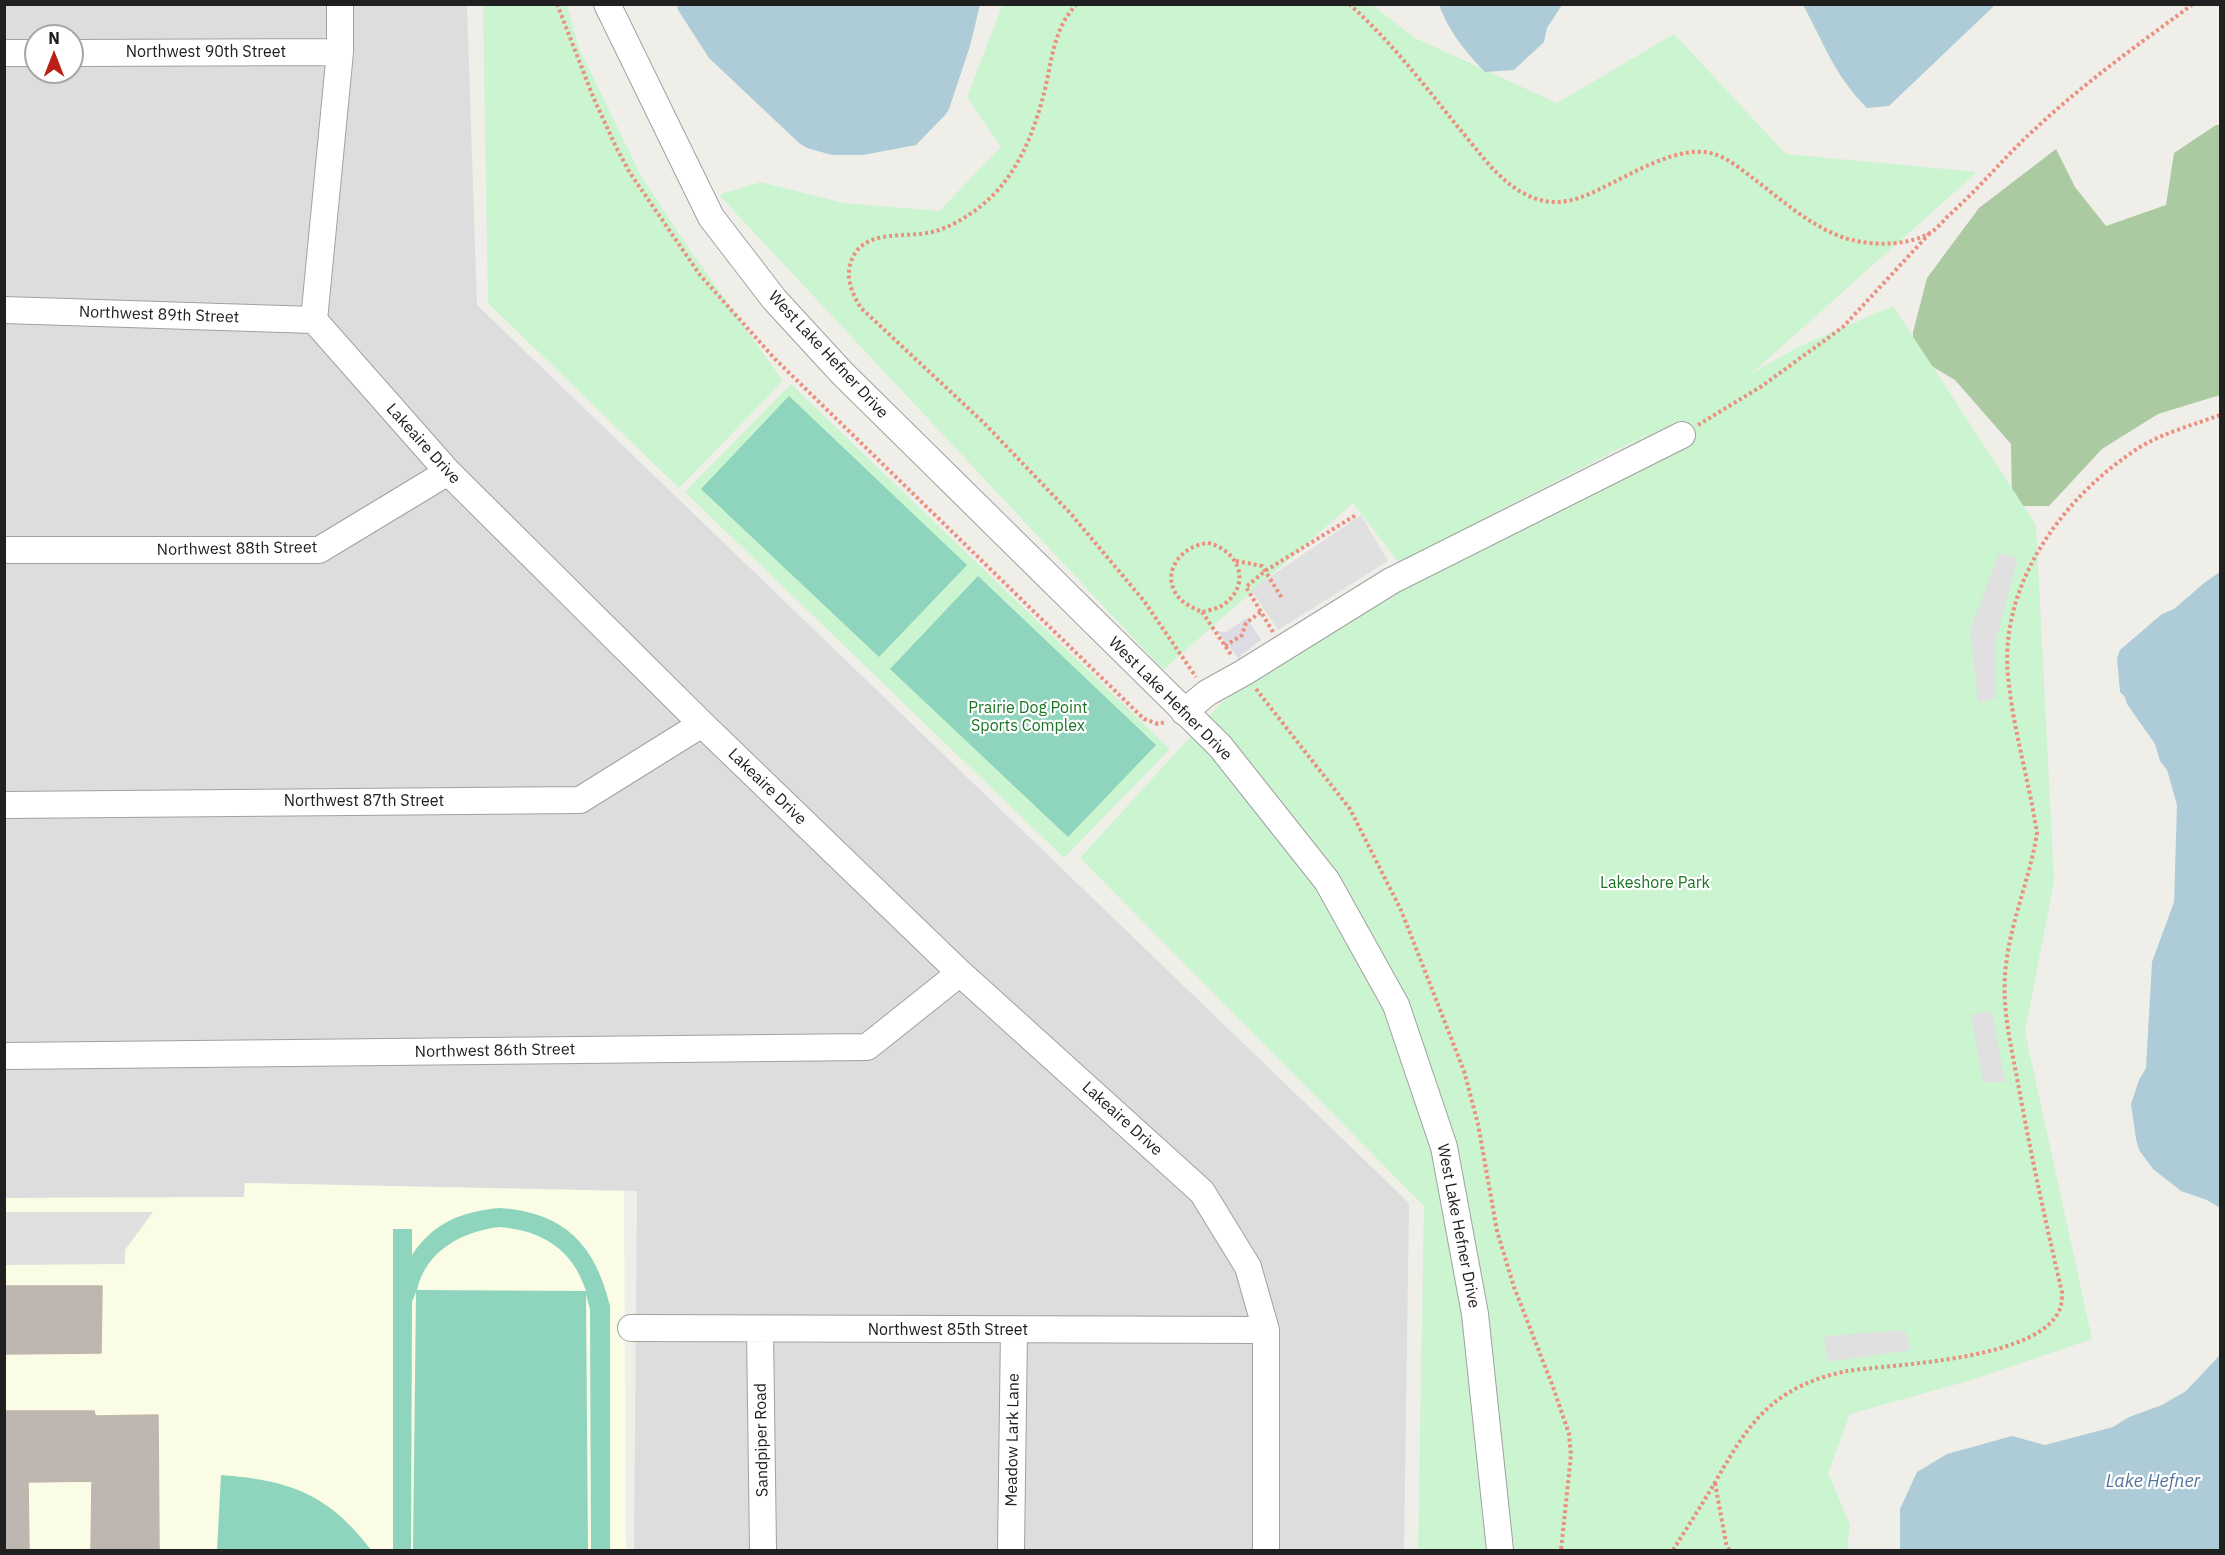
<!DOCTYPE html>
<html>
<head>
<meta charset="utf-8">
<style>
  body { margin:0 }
  #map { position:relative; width:2225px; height:1555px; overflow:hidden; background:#f0eee8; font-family:"IBM Plex Sans",sans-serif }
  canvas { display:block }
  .frame { position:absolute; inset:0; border:6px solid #202020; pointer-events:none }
  .north { position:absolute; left:24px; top:24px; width:60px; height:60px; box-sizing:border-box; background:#fff; border:2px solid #a6a6a6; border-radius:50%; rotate:0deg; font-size:16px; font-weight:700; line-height:24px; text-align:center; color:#202020 }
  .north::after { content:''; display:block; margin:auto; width:21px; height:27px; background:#ba1f17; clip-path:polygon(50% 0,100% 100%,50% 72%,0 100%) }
</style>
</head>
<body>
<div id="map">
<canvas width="2225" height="1555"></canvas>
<div class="frame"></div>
<div class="north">N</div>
</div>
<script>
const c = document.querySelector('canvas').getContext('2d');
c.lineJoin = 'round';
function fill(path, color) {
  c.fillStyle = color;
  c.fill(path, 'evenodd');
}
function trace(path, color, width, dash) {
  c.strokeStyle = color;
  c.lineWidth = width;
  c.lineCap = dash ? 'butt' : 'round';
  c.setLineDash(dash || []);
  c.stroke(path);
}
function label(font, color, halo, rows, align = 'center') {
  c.font = font + ' "IBM Plex Sans",sans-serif';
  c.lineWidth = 4.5;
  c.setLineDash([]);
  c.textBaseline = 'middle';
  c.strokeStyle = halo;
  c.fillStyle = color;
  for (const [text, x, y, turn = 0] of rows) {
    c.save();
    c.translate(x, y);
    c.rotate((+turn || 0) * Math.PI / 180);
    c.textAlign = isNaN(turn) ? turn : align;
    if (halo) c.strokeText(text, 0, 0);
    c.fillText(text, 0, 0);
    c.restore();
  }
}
fill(new Path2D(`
  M4,5h463l10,300 932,898 -5,347h-770l3,-359 -392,-8 -1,14 -239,1zM36,36h36v36h-36z`), '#dedddd');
fill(new Path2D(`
  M245,1183l379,8 2,359h-621l-1,-352 240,-1z`), '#fbfce5');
fill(new Path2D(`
  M2216,125h4v270l-62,19 -56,35 -53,57h-37l-1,-62 -56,-64 -42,-25v-23l14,-54 52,-70 77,-59 19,38 31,39 60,-21 8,-52z`), '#abcaa1');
fill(new Path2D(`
  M1003,4l369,1 43,33 142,65 117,-69 112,120 191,18 -225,201 46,-26 95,-41 143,219 18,356 -29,151 67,307 -124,42 -118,33 -22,59 22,52 -3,25h-429l6,-344 -344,-348 143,-157 209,-140 221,-130 -254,132 -46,-60 -190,167 -444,-475 42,-13 82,21 96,8 62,-64 -34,-50z
  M483,5h84l12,43 62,128 40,61 102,144 -104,107 -191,-185z
  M791,384l379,365 -106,109 -379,-366z`), '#cbf4d0');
fill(new Path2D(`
  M789,396l178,169 -88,92 -178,-168z
  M978,576l178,169 -88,92 -178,-168z
  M499,1208c65,4 96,36 111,98v244h-19l-1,-241 -4,-14 2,255h-175l3,-258 -4,10 -1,248h-18v-321h19v26c22,-33 49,-43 87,-47zM499,1227c42,3 74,22 87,64l-169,-1c9,-40 45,-58 82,-63z
  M221,1475c68,5 108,19 150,75h-154z`), '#8fd5be');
fill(new Path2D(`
  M1361,515l27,46 -110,69 -27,-40z
  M1999,553l19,5 -22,81v59l-18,5 -8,-73z
  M1992,1012l13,70h-22l-12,-68z
  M4,1212h149l-28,38v14l-120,1z
  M1905,1330l6,20 -83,12 -4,-26z`), '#e0e0e0');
fill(new Path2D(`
  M1247,618l14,22 -20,15 -1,5 -23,-29 9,1z`), '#dddce5');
fill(new Path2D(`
  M677,5v-1l303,1 -10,41 -21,63 -3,5 -30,31 -53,10h-31l-25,-7 -8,-5 -90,-85 -31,-48z
  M1439,5v-1l123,1 -15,23 -3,14 -30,28 -29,2c-21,-22 -35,-39 -46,-67z
  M1803,5h192l-106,101 -22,2c-33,-33 -43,-65 -64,-103z
  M2220,572v636l-13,-8 -26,-9 -28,-22 -14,-19 -3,-11 -5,-35 8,-24 7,-12 6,-106 22,-60 3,-97 -10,-35 -7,-9 -5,-17 -28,-40 -2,-7 -5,-5 -3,-34 3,-8 42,-36 12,-5 30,-26z
  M2220,1355v195h-320v-41l17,-37 30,-18 65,-18 33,9 68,-18 16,-10 33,-12 24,-14z`), '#aeccd8');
const building = new Path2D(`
  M4,1286h98l-1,67 -97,1z
  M4,1411h90l1,5 63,-1 1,135h-68l1,-69 -64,1 1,68h-25z`);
fill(building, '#bdb6b1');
trace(building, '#c0b6ac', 1.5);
const minor = new Path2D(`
  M340,4v48l-26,268 134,152 254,252 258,249 242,219 46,75 18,63v220
  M607,4l104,213 63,82 67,73 379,374 107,135 69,124 48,142 31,167 25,236
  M4,53h32
  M72,53l268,-1
  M4,310l310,10
  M4,550h315l129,-78
  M1184,712l23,-19 36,-20 148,-92 291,-146
  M4,805l576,-5 122,-76
  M4,1056l863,-9 93,-74
  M631,1328l635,2
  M760,1330l3,220
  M1011,1550l3,-220`);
trace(minor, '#a1a1a1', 28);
trace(new Path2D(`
  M557,4l37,95 22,48 14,26 70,102 75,84 369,360 14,5 7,-2
  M1077,4c-25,25 -25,60 -34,93 -11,41 -28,82 -62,109 -14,11 -32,22 -49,26 -29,7 -72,-5 -82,33 -4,15 3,30 11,43l123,115 87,91 73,87 52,76
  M1349,4c41,36 75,81 109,123 20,23 39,53 67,67 27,14 49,8 75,-5 30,-14 80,-46 114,-35 14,4 28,16 40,25 28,21 55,46 88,58 26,9 63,10 88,-4 7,-4 13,-12 19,-18 31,-27 56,-59 86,-86 49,-46 104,-85 158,-125
  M1698,425l64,-39 81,-59 86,-93
  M1208,543c27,6 44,36 20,58 -7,7 -17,9 -26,11 -7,-3 -15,-7 -21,-12 -23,-24 -2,-54 27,-57z
  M1236,561l26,5 20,32
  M1202,612l30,44
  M1273,632l-27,-45 19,-16 91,-56
  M1225,646l17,-11 4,-12 16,-12
  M1256,689l94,120 51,101 63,161 14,53 19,107 17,56 39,100 16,47 2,21 -10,95
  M1715,1483l11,60 3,7
  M1673,1550c14,-22 28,-44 41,-66 20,-34 38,-69 74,-91 18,-11 39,-18 59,-22 47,-7 201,-11 214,-66 1,-4 1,-9 1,-13 -17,-72 -32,-142 -45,-214 -7,-37 -16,-75 -11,-113 5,-45 24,-87 31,-132 -8,-52 -24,-104 -29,-157 -9,-94 57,-181 132,-229 23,-14 56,-23 80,-32`), '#eb8f7e', 4, [3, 3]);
trace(minor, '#fff', 26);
label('16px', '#202020', '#fff', [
  ["Northwest 90th Street",206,52],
  ["Northwest 89th Street",159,315,2],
  ["West Lake Hefner Drive",828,355,47],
  ["Lakeaire Drive",423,444,48],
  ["Northwest 88th Street",237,549,-1],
  ["West Lake Hefner Drive",1170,699,45],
  ["Lakeaire Drive",767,787,44],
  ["Northwest 87th Street",364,801],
  ["Northwest 86th Street",495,1051,-1],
  ["Lakeaire Drive",1122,1119,42],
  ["West Lake Hefner Drive",1458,1226,79],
  ["Northwest 85th Street",948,1330],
  ["Sandpiper Road",762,1440,-91],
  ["Meadow Lark Lane",1013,1440,-89]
]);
label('16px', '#197425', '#fff', [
  ["Prairie Dog Point",1028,708],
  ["Sports Complex",1028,726],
  ["Lakeshore Park",1655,883]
]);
label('italic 18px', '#54759f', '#fff', [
  ["Lake Hefner",2153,1482]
]);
</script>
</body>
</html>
